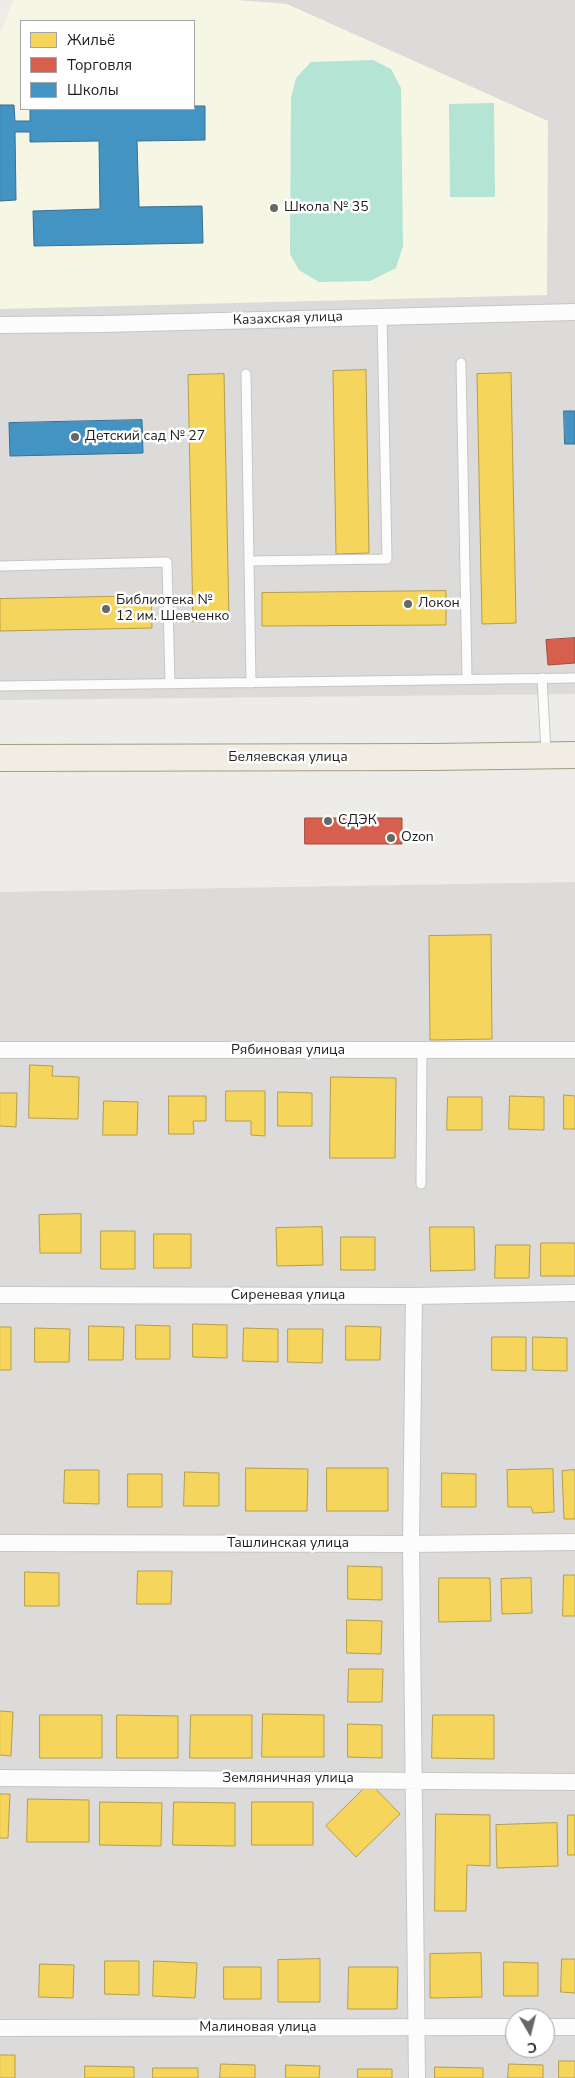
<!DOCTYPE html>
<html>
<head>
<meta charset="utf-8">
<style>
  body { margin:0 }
  #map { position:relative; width:575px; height:2078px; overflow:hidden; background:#eeece8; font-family:"Nunito Sans",sans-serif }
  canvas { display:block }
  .legend { position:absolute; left:20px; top:20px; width:175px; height:90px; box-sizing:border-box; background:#fff; border:1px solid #a5a5a5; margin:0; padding:6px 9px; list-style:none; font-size:15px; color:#1f1f1f }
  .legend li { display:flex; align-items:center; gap:10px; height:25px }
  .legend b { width:25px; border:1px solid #a5a5a5 }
  .north { position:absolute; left:505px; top:2008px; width:50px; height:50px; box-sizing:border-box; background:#fff; border:1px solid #a5a5a5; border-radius:50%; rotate:172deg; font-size:14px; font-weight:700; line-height:20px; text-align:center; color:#1f1f1f }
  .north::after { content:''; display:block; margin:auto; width:18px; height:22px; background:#676765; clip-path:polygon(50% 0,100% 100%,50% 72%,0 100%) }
</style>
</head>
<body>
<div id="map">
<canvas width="575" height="2078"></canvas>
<ul class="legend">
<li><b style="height:14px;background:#f6d55c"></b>Жильё</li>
<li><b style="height:14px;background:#d6604d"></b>Торговля</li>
<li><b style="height:14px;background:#4393c3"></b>Школы</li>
</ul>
<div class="north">С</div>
</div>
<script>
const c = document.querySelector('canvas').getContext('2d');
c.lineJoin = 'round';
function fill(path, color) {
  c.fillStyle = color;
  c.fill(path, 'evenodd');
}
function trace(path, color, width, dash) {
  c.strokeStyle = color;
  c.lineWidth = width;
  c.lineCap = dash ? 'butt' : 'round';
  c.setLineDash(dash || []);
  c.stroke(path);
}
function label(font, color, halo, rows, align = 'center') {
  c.font = font + ' "Nunito Sans",sans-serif';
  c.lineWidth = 5;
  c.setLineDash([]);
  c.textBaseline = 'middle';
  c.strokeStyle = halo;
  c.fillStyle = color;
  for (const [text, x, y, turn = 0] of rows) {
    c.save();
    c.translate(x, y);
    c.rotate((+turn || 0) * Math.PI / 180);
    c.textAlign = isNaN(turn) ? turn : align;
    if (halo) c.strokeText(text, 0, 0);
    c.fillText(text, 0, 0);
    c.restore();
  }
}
fill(new Path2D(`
  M19,0h556v694l-575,6v-657zM21,21h173v88h-173z
  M575,882v1196h-575v-1186zM515,2018h30v30h-30z`), '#dddbd9');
fill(new Path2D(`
  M14,0h223l50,4 261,117 -1,174 -547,14v-276zM21,21h173v88h-173z`), '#f6f6e4');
fill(new Path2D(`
  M373,60l18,9 10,19 2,158 -7,22 -26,13 -51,1 -20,-12 -9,-16 1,-156 5,-20 15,-16z
  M494,103l1,94h-45l-1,-93z`), '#b4e4d4');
const homes = new Path2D(`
  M366,370l3,183 -33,1 -3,-183z
  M511,373l5,250 -34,1 -5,-250z
  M224,374l5,247 -36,1 -5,-247z
  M446,591v34l-184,1v-33z
  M151,596l1,32 -152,3v-32z
  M491,935l1,104 -62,1 -1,-104z
  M30,1065l23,1 -1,10 27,1 -1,42 -49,-1z
  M331,1077l65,1 -1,80h-65z
  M226,1091h39v45l-14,-1v-14h-25z
  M278,1092l34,1v33h-34z
  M0,1093h17l-1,34 -16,-1z
  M564,1095l11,1v33h-11z
  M169,1096h37v25h-13l1,13h-25z
  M510,1096l34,1v33l-35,-1z
  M448,1097h34v33h-35z
  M104,1101l34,1 -1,33h-34z
  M81,1214v39h-41l-1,-38z
  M322,1227l1,38 -46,1 -1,-38z
  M430,1227h44l1,43 -44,1z
  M101,1231h34v38h-34z
  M154,1234h37v34h-37z
  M341,1237h34v33h-34z
  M541,1243h34v33h-34z
  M496,1245h34l-1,33h-34z
  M193,1324l34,1v33l-34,-1z
  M136,1325l34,1v33h-34z
  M89,1326l35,1 -1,33h-34z
  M346,1326l35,1 -1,33h-34z
  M0,1327h11v43h-11z
  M35,1328l35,1 -1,33h-34z
  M244,1328l34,1v33l-35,-1z
  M288,1329h35l-1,34 -34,-1z
  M492,1337h34v34l-34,-1z
  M533,1337l34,1v33l-34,-1z
  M246,1468l62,1 -1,42h-61z
  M327,1468h61v43h-61z
  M553,1469l1,43 -21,1 -2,-6h-23l-1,-37z
  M65,1470h34v34l-35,-1z
  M575,1470v49h-11l-2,-48z
  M185,1472l34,1v33h-35z
  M442,1473l34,1v33h-34z
  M128,1474h34v33h-34z
  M348,1566l34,1v33l-34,-1z
  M138,1571h34l-1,33h-34z
  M25,1572l34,1v33h-34z
  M564,1575h11v41h-12z
  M439,1578h51l1,43 -52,1z
  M531,1578l1,35 -30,1 -1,-35z
  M347,1620l35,1 -1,33 -34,-1z
  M349,1669h34l-1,33h-34z
  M0,1711l13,1 -2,44 -11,-1z
  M263,1714l61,1v42h-62z
  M40,1715h62v43h-62z
  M117,1715l61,1v42h-61z
  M191,1715h61v43h-62z
  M433,1715h61v44l-62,-1z
  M348,1724l34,1v33l-34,-1z
  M370,1783l30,31 -44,43 -30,-31z
  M0,1794h10l-2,44h-8z
  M28,1799l61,1v42h-62z
  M100,1802l62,1 -1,43 -61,-1z
  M174,1802l61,1v43l-62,-1z
  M252,1802h61v43h-61z
  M436,1814l54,1v51l-23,-1 -1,46h-31z
  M568,1815h7v40h-7z
  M557,1823l1,43 -61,2 -1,-43z
  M481,1953l1,44 -52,1v-44z
  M320,1959v43h-42v-42z
  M562,1959h13v34l-14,-1z
  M105,1961h34v34l-34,-1z
  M154,1961l43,2 -2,35 -42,-2z
  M504,1962l34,1v33h-34z
  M40,1964l34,1 -1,33 -34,-1z
  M224,1967h37v32h-37z
  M349,1967h49l-1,42h-49z
  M0,2055h15v23h-15z
  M559,2061h16v17h-16z
  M221,2064l34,1v13h-35z
  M509,2064l34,1v13h-35z
  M286,2065l34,1 -1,12h-33z
  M85,2066l49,1v11h-49z
  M435,2067l48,1v10h-48z
  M153,2068h45v10h-45z
  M358,2069h34v9h-34z`);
fill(homes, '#f6d55c');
trace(homes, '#b69e4a', 1);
const shops = new Path2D(`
  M575,638v25l-27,2 -2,-25z
  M305,818h97v26h-97z`);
fill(shops, '#d6604d');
trace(shops, '#9f4c3f', 1);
const schools = new Path2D(`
  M0,105h14l1,16h15v-12h164v-3h11v34l-68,1 2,66 63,-1 1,37 -169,3 -1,-35 67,-2 -1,-68 -69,1v-10h-15l1,68 -16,1z
  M564,411h11v33h-10z
  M142,420l1,33 -133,3 -1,-33z`);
fill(schools, '#4393c3');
trace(schools, '#387092', 1);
const lane = new Path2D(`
  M461,363l6,315
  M246,374l3,187
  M0,566l167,-4 3,122
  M542,678l4,74
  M251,683l-2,-122 138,-2 -5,-242
  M0,686l575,-8
  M421,1184l1,-133`);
const street = new Path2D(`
  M0,325l104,-1 471,-12
  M0,1050h575
  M0,1295l414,1 161,-3
  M414,1296l-3,248 6,534
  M0,1543l411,1 164,-2
  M0,1778l575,4
  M545,2027h30
  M0,2028l515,-1`);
const primary = new Path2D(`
  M0,758l432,-1 143,-2`);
trace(lane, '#c6c6c4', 11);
trace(street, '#c6c6c4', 18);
trace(primary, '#a49d84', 28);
trace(lane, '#fcfcfc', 9);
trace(street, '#fcfcfc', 16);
trace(primary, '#f1ede5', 26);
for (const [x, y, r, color] of [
  [274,208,5,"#676765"],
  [75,437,5,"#676765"],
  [408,604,5,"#676765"],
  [106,609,5,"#676765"],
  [328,821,5,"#676765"],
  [391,838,5,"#676765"]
]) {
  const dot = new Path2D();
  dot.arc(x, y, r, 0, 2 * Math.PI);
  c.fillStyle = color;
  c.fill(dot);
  trace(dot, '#fff', 2);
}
label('14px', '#1f1f1f', '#fff', [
  ["Школа № 35",284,208],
  ["Детский сад № 27",85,437],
  ["Библиотека №",116,601],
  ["12 им. Шевченко",116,617],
  ["Локон",418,604],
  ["СДЭК",338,821],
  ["Ozon",401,838]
], 'left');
label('14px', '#1f1f1f', '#fff', [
  ["Казахская улица",288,319,-2],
  ["Беляевская улица",288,758],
  ["Рябиновая улица",288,1051],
  ["Сиреневая улица",288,1296],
  ["Ташлинская улица",288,1544],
  ["Земляничная улица",288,1779],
  ["Малиновая улица",258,2028]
]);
</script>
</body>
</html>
